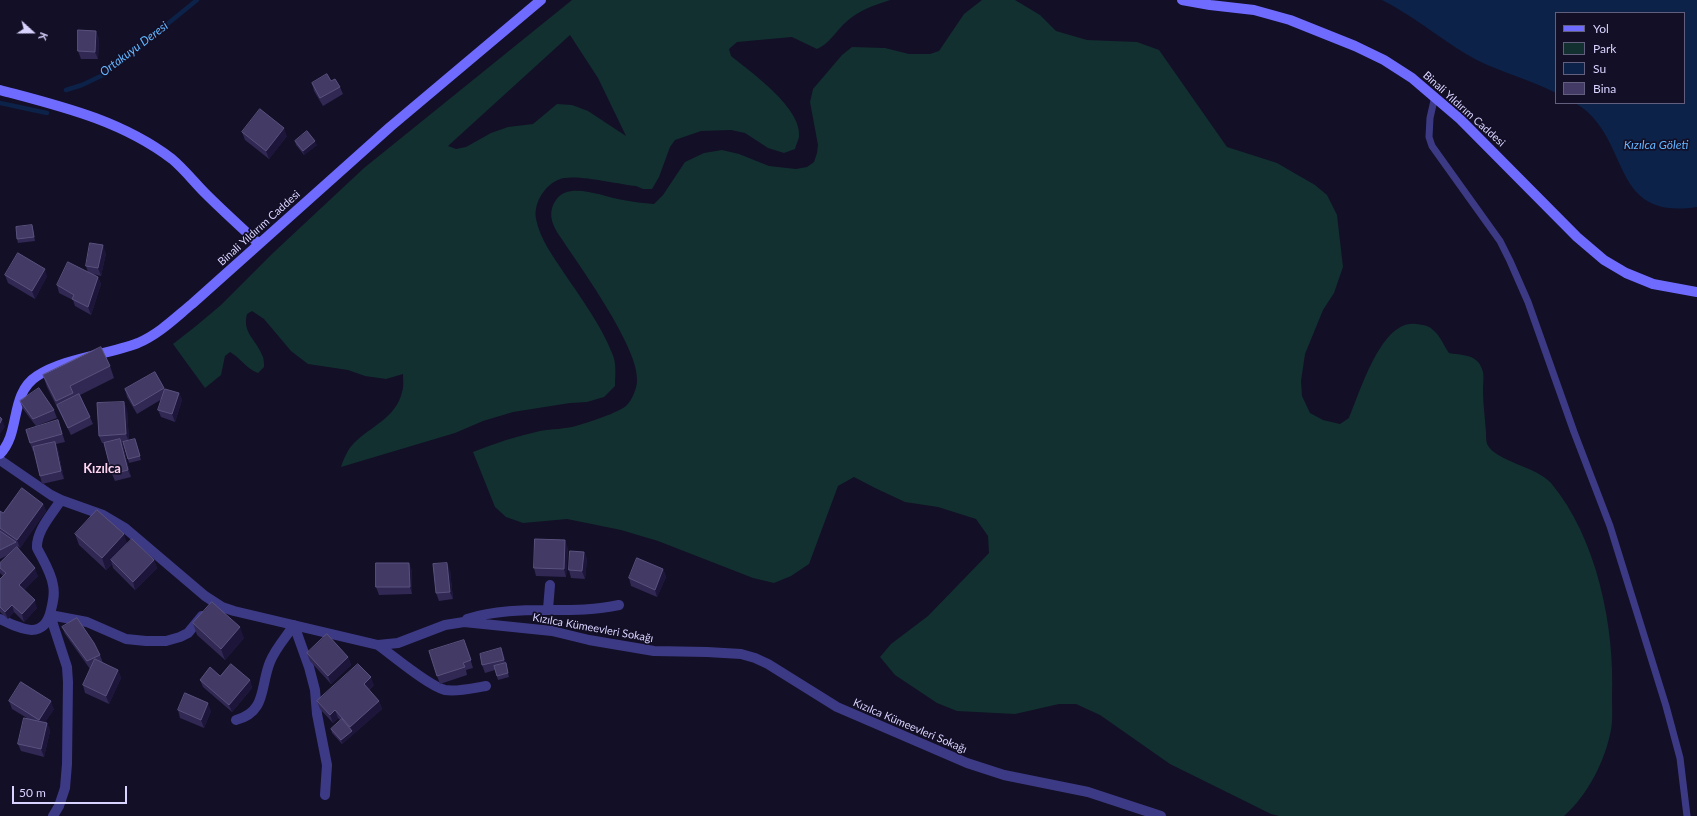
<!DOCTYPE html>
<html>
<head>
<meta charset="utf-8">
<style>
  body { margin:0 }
  #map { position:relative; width:1697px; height:816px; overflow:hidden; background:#130f26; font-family:Lato,sans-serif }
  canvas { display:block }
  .legend { position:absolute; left:1555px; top:12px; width:130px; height:92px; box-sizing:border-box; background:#130f26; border:1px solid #625e7d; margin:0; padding:5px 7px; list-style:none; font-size:12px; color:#d9d4ff }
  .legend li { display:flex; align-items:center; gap:8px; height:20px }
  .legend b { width:20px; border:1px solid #625e7d }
  .north { position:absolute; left:12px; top:12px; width:40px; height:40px; -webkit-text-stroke:3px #130f26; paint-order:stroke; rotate:111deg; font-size:11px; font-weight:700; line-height:16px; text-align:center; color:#d9d4ff }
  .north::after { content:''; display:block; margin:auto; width:14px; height:18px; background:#d9d4ff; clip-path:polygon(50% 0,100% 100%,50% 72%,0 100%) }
  .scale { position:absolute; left:12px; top:786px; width:115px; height:18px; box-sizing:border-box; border:2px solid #d9d4ff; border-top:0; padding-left:5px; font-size:12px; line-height:14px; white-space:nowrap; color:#d9d4ff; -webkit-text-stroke:3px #130f26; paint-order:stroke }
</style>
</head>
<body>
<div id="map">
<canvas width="1697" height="816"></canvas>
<ul class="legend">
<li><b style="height:5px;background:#6f6bff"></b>Yol</li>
<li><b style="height:11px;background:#12302f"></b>Park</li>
<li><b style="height:11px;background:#0c2248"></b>Su</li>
<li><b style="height:11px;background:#433a66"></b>Bina</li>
</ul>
<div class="north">K</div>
<div class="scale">50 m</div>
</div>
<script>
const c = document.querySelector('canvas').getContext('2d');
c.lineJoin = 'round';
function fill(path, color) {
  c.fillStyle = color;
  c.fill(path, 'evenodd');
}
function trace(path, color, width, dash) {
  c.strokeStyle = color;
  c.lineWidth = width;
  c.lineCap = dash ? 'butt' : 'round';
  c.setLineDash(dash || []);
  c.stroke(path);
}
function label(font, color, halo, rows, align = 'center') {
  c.font = font + ' Lato,sans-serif';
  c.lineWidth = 3.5;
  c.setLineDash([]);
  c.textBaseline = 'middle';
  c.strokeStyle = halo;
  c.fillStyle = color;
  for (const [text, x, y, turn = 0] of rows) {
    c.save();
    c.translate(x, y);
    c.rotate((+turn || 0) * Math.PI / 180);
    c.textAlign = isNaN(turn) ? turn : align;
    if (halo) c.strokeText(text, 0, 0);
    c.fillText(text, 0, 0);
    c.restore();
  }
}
fill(new Path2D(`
  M572,0h318c-18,6 -29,9 -44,22 -10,9 -17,22 -29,27l-25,-12 -55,5 -8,7 2,7c20,16 72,53 68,81 -1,4 -3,8 -4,12l-11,4 -16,-5 -23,-15 -14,-3 -30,1 -26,9 -5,7 -11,30 -7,12h-9l-7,-3c-18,-2 -55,-11 -72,-8 -17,3 -31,24 -28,41 4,20 17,37 28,54 17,25 37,52 48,80 5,10 3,23 3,33l-11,11 -17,5 -17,1 -57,9 -30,9 -28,12 -114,34c3,-9 7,-18 13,-24 17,-17 42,-25 48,-51 2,-5 1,-12 1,-18l-17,5 -21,-3 -17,-6 -40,-6 -17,-13 -27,-32 -12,-8 -5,3c-5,19 9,25 15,41 2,3 2,8 2,12l-6,6c-13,-5 -16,-14 -28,-21l-5,4 -4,19 -16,13 -32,-44 23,-18 25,-21 52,-52 91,-85zM570,35l28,43 28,58 -38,-25 -16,-6 -15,-1 -24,20 -25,3 -17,6 -25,14 -10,2 -8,-3z
  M982,0h33l25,15 16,16 31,9 50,2 22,8 68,97 50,16 38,22 12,10 10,20 6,52 -9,26 -11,17 -18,44 -4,27 1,15 8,17 13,7 17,4 9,-6c11,-25 32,-99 67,-94 7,1 12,1 17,6 7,5 11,16 16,23 9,2 21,1 28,8 3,2 5,8 6,11 1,5 0,12 0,18 0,14 2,28 3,42 0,3 0,9 1,12 9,18 49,22 64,39 46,55 64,144 61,214 0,11 1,23 -1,33 -6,31 -23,65 -47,86h-285l-8,-2 -101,-50 -70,-49 -24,-11h-17l-44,10 -58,-3 -20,-8 -42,-28 -15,-18 11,-13 37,-28 61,-63 -1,-17 -12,-17 -38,-12 -33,-5 -30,-14 -21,-11 -16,9 -29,78 -18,12 -17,7 -21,-5 -95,-37 -37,-11 -54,-11 -44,4 -17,-6 -11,-10 -22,-55c22,-9 44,-16 67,-21 12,-2 25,-2 36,-5 10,-3 45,-14 51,-21 5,-5 10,-17 10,-24 3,-33 -61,-120 -80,-149 -6,-10 -9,-21 -1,-32 13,-19 47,-3 67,0 10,2 20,3 31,4l9,-9 22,-33 19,-9 18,-3 17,4 30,12 27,3 11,-2 7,-5 3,-9 1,-8 -8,-43 3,-13 29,-34 10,-8 33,1 24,6h21l9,-3 25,-37z`), '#12302f');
fill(new Path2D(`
  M1382,0h315v207c-90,14 -64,-70 -122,-104h109v-90h-128v80c-29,-15 -62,-22 -90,-39 -28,-17 -54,-39 -84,-54z`), '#0c2248');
trace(new Path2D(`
  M66,90l16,-5 21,-10 17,-15 19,-13 58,-47
  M0,103l47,10`), '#0c2248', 4.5);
trace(new Path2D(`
  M1435,96l-5,22 -1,19 3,9 10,14 58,81 10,20 18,41 46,130 36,94 56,180 14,52 7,58`), '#3d3a85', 7);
trace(new Path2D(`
  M0,460l51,35 10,5 42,15 22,13 80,68 17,11 12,4 144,34 20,-2 47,-18 19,-3 88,9 37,9 65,11 53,1 34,2 14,4 13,6 69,43 130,56 37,12 84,17 73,24
  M548,609l2,-24
  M0,619c21,10 44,22 51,-9 2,-8 4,-16 2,-25 -2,-13 -10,-25 -16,-37 -1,-17 15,-34 24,-48
  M467,619c51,-16 101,-3 152,-14
  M294,625l15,42 6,23 2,24 10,51 -2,30
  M378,645c14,10 52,42 67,45 13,2 28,-2 41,-4
  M236,720c31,-8 24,-34 34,-58 5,-13 16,-25 24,-37
  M53,816l6,-10 6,-18 2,-24 1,-82 -1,-15 -17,-52 37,7 39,17 20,2h20l14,-4 8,-4 14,-17`), '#3d3a85', 10);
trace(new Path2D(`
  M1182,0l28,5 44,5 36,10 65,26 29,14 28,18 48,41 117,118 27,23 22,13 27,11 44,8
  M0,90c60,16 121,30 172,69 12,10 22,23 34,35 17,17 36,34 53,50
  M0,454c21,-21 9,-60 37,-78 27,-18 70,-21 101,-33 21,-9 37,-25 54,-39l198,-177 151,-127`), '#6f6bff', 10);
fill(new Path2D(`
  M99,38l-1,21h-17l-3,-8z
  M331,81l9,6 3,7 -20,12 -9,-15 -2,-8z
  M242,132l45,4 -18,23 -24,-19z
  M295,141l22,4 -13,10 -8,-10z
  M32,225l1,4 2,12 -17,2 -1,-4z
  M106,253l-5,23 -8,-2 5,3 3,7 -10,31 -16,-9 -2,-6 -14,-7 -2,-8 31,-13 -2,-6z
  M5,275l42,1 -12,23 -27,-16z
  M110,366l4,12 -34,17 10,22 3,7 -22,11 -24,-48 -4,-12z
  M155,372l10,18 14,3 3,7 -7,22 -14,-5 -3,-7 4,-11 -25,15 -10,-17 -2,-8z
  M20,401l34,9 3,8 -21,8 -13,-17z
  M127,409l2,32 6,-2 6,21 -12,3 -6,-21h-1l9,35 -16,4 -3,-7 -8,-31h-2l-3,-7z
  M58,420l7,22 -9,2 2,6 6,29 -22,5 -2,-8 -6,-25h-1l-3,-8z
  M43,504l3,7 -26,37 -2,-2 1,4 19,26 -14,14 13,18 -13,14 -10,-10 -6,7 -8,-7v-33l3,-3 -3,-3v-10l8,-8 -8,4v-48l3,2z
  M75,534l52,10 27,16 3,8 -22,22 -22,-22 -1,-4 -6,6 -27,-25z
  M568,548l-2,29 -30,-1 -2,-8z
  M584,552l3,7 -2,20 -14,-1 -2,-8z
  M663,569l3,8 -9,20 -26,-11 -2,-8z
  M412,570v24l-33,1 -3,-8z
  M450,570l3,29 -14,2 -3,-8z
  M193,623l51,15 -19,22 -28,-25z
  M62,627l38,28 3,8 15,7 3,8 -12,26 -24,-11 -2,-8 7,-16 -25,-35z
  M467,648l6,20 -7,2 1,5 -27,9 -3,-8z
  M501,648l3,8 5,21 -11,3 -3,-10 -10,3 -3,-8z
  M307,653l41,4 3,8 -20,19 -21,-23z
  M220,676l30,4 2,8 -20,24 -29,-25 -3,-7z
  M374,685l-5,5 10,11 3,8 -40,35 -10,-11 -1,-4 9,-9 -2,-2 -5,5 -13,-14 -3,-8z
  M9,701l45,8 -9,13 2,1 3,8 -6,26 -23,-6 -3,-7 9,-26 -15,-9z
  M178,710l33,1 -7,17 -24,-10z`), '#312854');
fill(new Path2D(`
  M96,31l3,7 -1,21 -3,-7z
  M284,128l3,8 -18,23 -3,-8z
  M315,141l2,4 -13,10 -1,-4z
  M103,245l3,8 -5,23 -3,-8z
  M45,269l2,7 -12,23 -3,-8z
  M98,277l3,7 -10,31 -3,-8z
  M179,393l3,7 -7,22 -3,-8z
  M124,402l3,7 2,33 -3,-8z
  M2,419l3,8 -5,7v-11z
  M120,439l3,8 8,30 -3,-7z
  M55,442l3,8 6,29 -3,-8z
  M43,504l3,7 -26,37 -3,-8z
  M124,534l4,12 -17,14 1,4 -6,6 -4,-12z
  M565,540l3,8 -2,29 -2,-8z
  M584,552l3,7 -2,20 -3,-8z
  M154,560l3,8 -22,22 -2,-8z
  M409,563l3,7v24l-2,-7z
  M447,563l3,7 3,29 -3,-7z
  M35,568l3,8 -16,17 -3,-8z
  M663,569l3,8 -9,20 -2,-7z
  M35,600l2,8 -13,14 -2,-8z
  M12,605l2,7 -6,7 -3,-7z
  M240,627l4,11 -19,22 -4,-11z
  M501,648l3,8 3,11 -3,-7z
  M348,657l3,8 -20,19 -3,-8z
  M118,670l3,8 -12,26 -3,-8z
  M371,677l3,8 -8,7 -2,-8z
  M250,680l2,8 -20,24 -3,-7z
  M51,701l3,8 -12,18 -3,-7z
  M379,701l3,8 -40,35 -1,-4 11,-9 -2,-4z
  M208,703l3,8 -7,17 -3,-8z
  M335,710l3,8 -5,5 -3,-8z
  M47,723l3,8 -6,26 -3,-8z`), '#1d163a');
const building = new Path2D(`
  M78,30l18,1 -1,21 -17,-1z
  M327,74l4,7 4,-2 5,8 -20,11 -8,-15z
  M260,109l24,19 -18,23 -24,-19z
  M307,131l8,10 -12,10 -8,-10z
  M32,225l2,12 -17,2 -1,-12z
  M90,243l13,2 -5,23 -12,-2z
  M18,253l27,16 -13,22 -27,-16z
  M68,262l30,15 -10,30 -16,-8 2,-4 -17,-10z
  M101,347l9,19 -40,20 3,7 -17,8 -13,-26z
  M155,372l9,16 -30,18 -9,-17z
  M39,388l15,22 -21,9 -13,-18z
  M165,389l14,4 -7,21 -14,-4z
  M79,394l11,23 -22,11 -11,-23z
  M124,402l2,32 -27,2 -2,-33z
  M0,417l2,2 -2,4z
  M58,420l4,14 -32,9 -4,-13z
  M120,439l8,31 -16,4 -8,-31z
  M135,439l5,17 -12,3 -5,-17z
  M55,442l6,29 -21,5 -7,-29z
  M22,488l21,16 -26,36 -17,-12v-17l3,2z
  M97,510l27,24 -22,24 -27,-24z
  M0,531l16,11 -16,8z
  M132,539l22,21 -21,22 -22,-22z
  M535,539l30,1 -1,29 -30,-1z
  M17,547l18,21 -16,17 16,15 -13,14 -10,-9 -7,7 -5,-5v-28l6,-6 -6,-5v-5z
  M570,551l14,1 -2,19 -13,-1z
  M637,558l26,11 -8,21 -26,-12z
  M376,563h33l1,24h-34z
  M447,563l3,29 -14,1 -3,-29z
  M212,602l28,25 -19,22 -28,-26z
  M77,618l17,25 6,12 -13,6 -25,-34z
  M327,634l21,23 -20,19 -21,-23z
  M464,640l7,20 -8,3 2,4 -28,9 -8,-25z
  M501,648l3,12 -22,5 -2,-11z
  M95,659l23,11 -12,26 -23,-11z
  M506,663l2,10 -11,3 -3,-10z
  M231,664l19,16 -21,25 -29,-25 10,-13 10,9z
  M358,664l13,13 -7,7 15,17 -29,26 -15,-17 -5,5 -13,-14z
  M21,682l30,19 -12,19 -30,-19z
  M185,693l23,10 -7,17 -23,-10z
  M24,718l23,5 -6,26 -23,-5z
  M342,719l10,12 -11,9 -10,-11z`);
fill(building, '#433a66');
trace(building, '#5a527e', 1);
label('11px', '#d9d4ff', '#130f26', [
  ["Binali Yıldırım Caddesi",1464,109,42],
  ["Binali Yıldırım Caddesi",259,228,-42],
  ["Kızılca Kümeevleri Sokağı",593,628,10],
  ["Kızılca Kümeevleri Sokağı",910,726,23]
]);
label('italic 12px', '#62b6ff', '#130f26', [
  ["Ortakuyu Deresi",134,49,-37],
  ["Kızılca Göleti",1656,145]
]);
label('bold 13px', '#ffd6f0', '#130f26', [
  ["Kızılca",102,469]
]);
</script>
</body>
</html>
